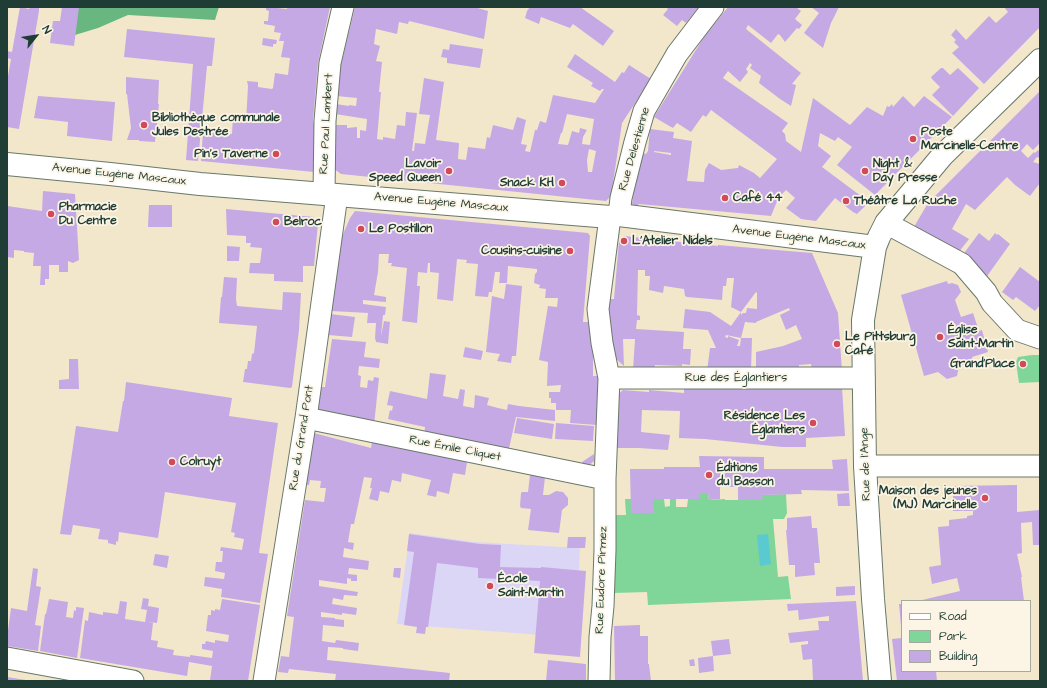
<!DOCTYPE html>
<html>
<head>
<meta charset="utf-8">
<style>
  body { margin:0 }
  #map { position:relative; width:1047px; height:688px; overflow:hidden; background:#f2e7cb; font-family:"Architects Daughter",sans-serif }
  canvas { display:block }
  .frame { position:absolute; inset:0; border:8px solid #1f3d34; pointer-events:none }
  .legend { position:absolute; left:901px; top:600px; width:130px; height:72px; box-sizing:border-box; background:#fcf5e5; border:1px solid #a4ab9e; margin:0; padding:5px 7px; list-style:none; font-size:12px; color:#1f3d34 }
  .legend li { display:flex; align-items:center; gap:8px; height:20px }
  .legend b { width:20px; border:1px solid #a4ab9e }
  .north { position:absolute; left:16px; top:16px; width:40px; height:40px; -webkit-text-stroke:3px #fcf5e5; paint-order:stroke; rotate:60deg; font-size:11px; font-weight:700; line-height:16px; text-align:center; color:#1f3d34 }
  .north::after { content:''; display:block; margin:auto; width:14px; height:18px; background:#1f3d34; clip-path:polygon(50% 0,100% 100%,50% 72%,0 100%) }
</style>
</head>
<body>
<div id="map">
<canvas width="1047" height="688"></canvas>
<div class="frame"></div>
<ul class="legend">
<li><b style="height:5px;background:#fff"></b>Road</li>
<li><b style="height:11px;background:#80d598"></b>Park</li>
<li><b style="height:11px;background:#c5a9e5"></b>Building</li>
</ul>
<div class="north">N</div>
</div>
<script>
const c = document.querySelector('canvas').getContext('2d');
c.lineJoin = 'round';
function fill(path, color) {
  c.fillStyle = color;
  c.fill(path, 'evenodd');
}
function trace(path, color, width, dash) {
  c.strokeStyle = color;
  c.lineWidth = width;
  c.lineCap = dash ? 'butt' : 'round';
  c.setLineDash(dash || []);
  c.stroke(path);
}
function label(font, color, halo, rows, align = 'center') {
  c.font = font + ' "Architects Daughter",sans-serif';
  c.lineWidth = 3.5;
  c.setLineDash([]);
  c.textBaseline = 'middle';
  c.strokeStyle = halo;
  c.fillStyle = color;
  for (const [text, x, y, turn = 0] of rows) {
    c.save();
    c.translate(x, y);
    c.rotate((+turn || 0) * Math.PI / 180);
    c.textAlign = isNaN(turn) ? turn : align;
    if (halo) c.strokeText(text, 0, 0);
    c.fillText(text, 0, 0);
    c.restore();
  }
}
fill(new Path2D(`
  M410,533l64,9 106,6 -4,89 -48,-3 -131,-10z`), '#dcd6f6');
fill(new Path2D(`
  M1032,355h8v27l-21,1 -3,-21 2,-5z
  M700,493h8l1,7 16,-1v1h37v-5l24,-1 1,19 -3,6h-11l5,58 10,-1 3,23 -143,6 -1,-13 -33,1v-78h12l-1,-16h6v14h22v-14h11l1,8 5,-1v-7h6v8h11l1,-8h12z`), '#80d598');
fill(new Path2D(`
  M64,7h155l-4,13 -87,-5 -30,13 -33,10z`), '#68b680');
fill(new Path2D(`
  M768,534l3,30 -11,2 -3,-31z`), '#5bc9d0');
fill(new Path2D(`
  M20,7l9,2 1,-2h9v4l-20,118 -12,-2v-45l4,-23 -4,-1v-7l5,1z
  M62,7h17l-5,39 -24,-3 3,-22h7z
  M266,7l21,2v-2h43l-12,56 -5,57 2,9 -1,43 -113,-11 2,-29 29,2 1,-19h9v7h4l2,-36 -1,-5 11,1v5l14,2 1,-1 2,-15 13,2 2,-17 -9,-1 3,-16h-5l2,-8 -7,-1 1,-6 -11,-2v-3h4l1,-10 -3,-1z
  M355,7h119l14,4 -4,28 -75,-18 -1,3 -9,-2 -2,12 -21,-5 -2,15 6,2 -4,15 6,1 -3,30h2l-4,47 6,1v-3l12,2 2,-14 8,1 1,-14 11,1 -5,38h2l1,-8 10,1 5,-29 -11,-1 5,-36 20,4 -8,58 23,3 -1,16 8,1 2,-13 17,2 2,-12 3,1 3,-13 20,5 4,-13 9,3 -5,24 6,1 -2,6 5,1 5,-22h2l3,-9 6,2 7,-28 42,8 9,-14h-2l-2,2 -9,-5 2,-3 -26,-16 8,-13 40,28 7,-10 2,1 5,-8 22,14 -29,44 -11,73 -5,5 -265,-27 -7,-5 -2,-44h15v3l10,-1v11h3v-8l6,1 1,-12 -32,-5 1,-10 13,2v-1l7,1 1,-8 -20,-2 3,-27zM567,114l27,5 -4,26 -8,-1 1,-7 4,-7 -7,-2 -1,5 -7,-2 -4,14 -10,-1 3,-11h1zM589,149l7,2 -4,21h-4l-1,-12z
  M530,7h50l34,24 -11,15 -30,-22 -3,4 -29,-11 -2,7 -14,-6 2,-7z
  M666,7h33l-13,16 -4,-3 -5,6 -14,-11 5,-6z
  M728,7h68l5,4 -6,8 7,6 -3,4 -2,-1 -12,14 -5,-7 -2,-1 -7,9 -23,-18 -2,4 55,44 -9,11 4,1 -5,21 -11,-7 -21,-16 2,-7 -11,-8 2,-3 -2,-2 -4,6 2,3 -8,10 -12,-11 -5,7 65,45 -6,8 3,3 1,7 15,11 12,-54 37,27 17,-18 16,9 4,-10 2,1 3,-3 1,3 10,-11 11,11 10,-11 28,21 -77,78 -38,-30 15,-18 -14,-10 -3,4 -15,-8 -2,13 13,10 -9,11 47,35 -12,12 -4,-2 -18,-14 -19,23 -15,-2 -15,-11 9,-10 -9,-8 -5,5 2,2 -3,4 -2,-2 -7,17 -132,-12 -4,3 -3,-3 8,-51 6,1 2,-3 2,-22 24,3 -1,6 19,3 -5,40 17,1 1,-12 4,-7 12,7 17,-2 1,-3 15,8 6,5 17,-19 -66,-49 -5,7 -3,-2 -12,17 -14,-9 -4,5 -2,-1 -17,-10 50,-80zM654,151l17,2v2l-17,-3z
  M811,7h28l-8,16 -8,25 -19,-15 15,-20z
  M1004,7h36v20l-56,57 -32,-31 7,-6 -5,-5 2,-2 -5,-5 5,-6 10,11 23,-24 7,7 12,-11z
  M127,29l88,9 -3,28h-5l-9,95 -12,-1 7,-96 -69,-7z
  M263,38l14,2 -1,4h-3v3l-11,-2z
  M450,44l33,5 -3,19 -33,-5v-5l-6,-1 2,-8 6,1z
  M941,68h2l7,7 8,-7 21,20 -26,28 -21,-21 8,-8 -8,-8 -1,-2z
  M126,77l33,3 -1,24h1l-4,38 -16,-1v-1h-12l4,-12 -4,-34h-1z
  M1040,91v56l-1,-3 -6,6 -6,-6 -6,7 7,7 6,-6 1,1 3,-3 2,2v6l-3,-1 -4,5 7,2v19l-10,13 -15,-11 -8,-8 -32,33 -9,-6 -14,25 17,10 -14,18 -44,-25 17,-29z
  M38,96l77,6 -3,39 -45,-5 1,-14 -34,-4z
  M43,191l32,3 4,66 -6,3 -5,-2v11h-9v-7h-10v14h-4v6h-5l1,-19h-8l1,-13 -10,-1v-1l-10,-1v8l-7,-1v-51l35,5z
  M149,205h23v22h-24z
  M226,209l88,8 4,6 -4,43h-11v16l-29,-1v-7l-25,-1 1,-10h10l2,-15 -12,-1 1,-4h-5v-7l-19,-1z
  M355,211l233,22 2,3 -7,86h10v54h5l-1,49 -27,-2 1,-13h-15v-7h-5v-5h-2v-6h11l1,-7 -14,1 1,-24 -9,-2 9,-54 9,1 1,-9h-13l1,-9 -7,-1 1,-3 -6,-2 1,-9 2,-2v-3l-29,-3 -1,17h-8l1,-11h-5l-3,20h-3l-1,5 -13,-1 3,-32 -12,-1 1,-3 -10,-1 -4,42 -16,-2 2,-26 -9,-1v-9h-2l-1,10 -9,-1 -1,14h3l-3,37 -15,-2 5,-53 -16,-2 1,-3h-4l1,-9h-10l-1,18 -4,23 12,2v5l-23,-2v4l23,3 -1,8h-2l-2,21 3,-15 6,1 -2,22 -12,-2 -1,-4 1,-15h-9l1,-10 -37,-2 10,-72 9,-21z
  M979,233l10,8 6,-8 2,2 1,-1 12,10 -25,35 -26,-19z
  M624,236l94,10v-1l94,8 26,60 4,58h-30l-1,-7 -12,1v5l-43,2v-20l27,-6 19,-7 -6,-14 -10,5 -6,-15 10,-5 -1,-2 -33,14v1l-11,-1 -4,16 -15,-3 -1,2 3,1v-2l11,4 -2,6h3l1,-8h11l-1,33h-44l3,-23h6l-8,-18 -25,-2 2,-19 25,3 21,14 10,-14 -10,-5 3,-29h-7l-1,8h-3l-1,14 -35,-3 -2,-1 -1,-7 -20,-3 -1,7 -14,-3 1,-14h-5v-6h-7l-1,45 3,1v4h-3l-1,9 48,3 -1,17h8l-1,16 -8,-1v2l-27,-1 -1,6 -21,-1 2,-31h-12l1,27 -11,-10v-17h-7l2,-40h6l5,-58zM756,292l1,1v16l-10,-1 -1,5h-3l-2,2v-3z
  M227,246l13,1 -1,14h-12z
  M1020,267l20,15v23l-5,6 -19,-14 -3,3 -11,-8z
  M224,277l13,1 -1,21 1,7 45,4 1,-18 18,1 -2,37 -7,57 -2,1 -47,-6 2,-13h2l1,-8h3l1,-7 2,-1 3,-27 -38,-3 2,-26h1z
  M947,281l1,3 4,-1 6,2 3,7 -6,8 6,17 12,-4 6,18 3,-1 6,22 -16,5 2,4 -15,5 -2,10 -10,3 -9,-7 -14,4 -23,-81z
  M506,284l16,2 -6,70h-4l-1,7 -14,-2 3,-7 -14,-2 6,-56 12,3z
  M330,314l25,3 -3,20 -24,-2z
  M332,339l34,3 -2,15 16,2 -1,9 -20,-2 -1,9 3,1 -1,11 7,1 1,-8 5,1 1,-4 5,1 -5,47 -56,-15 3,-23h4z
  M465,347l18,4 -2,9 -18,-3z
  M69,359h9l1,30h-20v-9l10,-1z
  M430,373l16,2 -3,21 15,3 2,-10 5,1 -2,16 11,2 1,-13 14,3 -2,7 11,3 9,2 1,-6 11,2 36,4v11l-39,-4 -8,36 -84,-16 1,-10 -37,-8 2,-9 2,1 1,-5 -6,-1 3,-14 37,8z
  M126,382l106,16 -3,18 49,7 -19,130 9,1 -8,49 -39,-6 1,-8 -18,-3 1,-9 19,2 1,-6 -10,-2 1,-9h6l1,-11h-3l1,-4 21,3 2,-11 -10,-2 1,-4 -4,-1 5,-29 -71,-11 -7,46 -39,-6 -1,10 -2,-1v4l-8,-2v-3l-10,-1 2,-10 -27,-4 -2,10 -11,-1 16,-108 42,6 5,-31h1z
  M684,386l122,3 36,-2 3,49 -39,2v9h-24l-77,-8 -26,-1 1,-27 -38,-1 -1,22 29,3 -2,15 -29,-2h-25l1,-51 8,-7 26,2v-2l35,3z
  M517,418l37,6 -2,15 -38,-6z
  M556,423l38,3 -1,15 -38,-2z
  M310,432l61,16 1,-6 95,20 -2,13 -12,-2 -4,21 -12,-3 -1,6 -9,-2 4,-15 -29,-7 -1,9 -9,-2 -3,13 -9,-2 -2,10 -9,-2 3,-11h-2l2,-10 -8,-1 -10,47h-3l-3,18 6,1 -1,7 -9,-2 -1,9 26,4 -1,9 -19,-2 -1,6 9,1v6h-6v-2l-4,-1v6l-28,-4v6l39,6 -1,4 -13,-1 -1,5 -10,-2 -1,6 25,4 -1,7 -14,-2v2l-21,-3v5l14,1v1l9,1v7l-21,-2 -1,16 13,2 1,-3 23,3 -1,8 -15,-2v-1l-15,-1 -1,13 123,13 -1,8h-114l1,-7 -47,-5 -1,4 -10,-1 3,-16 8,1 5,-40 -7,-1 18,-116 19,2 2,-14h-6l1,-7 -11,-1 -1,5h-6z
  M594,454v7l-8,7 -4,-6z
  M699,456l65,1v12h69l-1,-9 15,-1 2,32 -48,-1 1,4 -40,1 1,5h-25v-13h-18v12l-11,1 -1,-7h-8v6h-47l1,14h-23l-1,-44h34v-2h36z
  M530,475l15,2 -2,18h6l7,-4 7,1 5,6v7l-6,5 -3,23 -31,-3 3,-21 -10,-1 -1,-2 1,-13 1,-1h6z
  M1017,485v27l23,-2v35h-7l-1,-23 -11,1 1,30 -5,1 5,23h-1l3,24h-106l42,-10 -3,-13 -25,6 -3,-17 12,-2 -3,-38 11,-1v-6l18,-2v-2l6,-1v-4h-20v-25z
  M849,493l1,13h-12l-1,-12z
  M811,516l1,12h5l3,35h-6l1,12 -20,2v-12h-6l-3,-35h1v-12z
  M409,534l71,10 21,1 -1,22 41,1v-1l45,4 -6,86 -46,-4 6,-72 -62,-3v-10l-41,-5 -9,64h-2l-1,7 -9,-1 1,-6 -13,-2 10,-73 -7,-1z
  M568,537h18l-1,11h-18z
  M155,554l14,2 -2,12 -14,-3z
  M33,568l5,1 -2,17 5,1 -6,38 6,1 -3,25 -31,-5v-8l4,-30 16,3z
  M394,568h7l-1,10 -7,-1z
  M855,586v9l-19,1v-9z
  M143,598l6,1 -1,7 11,2 -2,15 -9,-1 5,1 -2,17 7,1 -1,6 17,3 -1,5 17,2v-2l22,3 1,-7 -11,-2v-5h3l1,-3 9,2v-3l13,2 1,-7 -23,-4 2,-16h3v-5l4,1v-2l5,1 2,-11 38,6 -12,76 -38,-1 2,-14 -23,-4 -2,14 -107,-18 5,-38 3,1 1,-9 14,3v-3l15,2 2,-13 7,1 -2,17 20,3 2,-12 -6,-1z
  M49,599l19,3 -2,15 7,1 1,-8 2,1v-4l8,1 -7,50 -37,-7 5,-37h1z
  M856,601l7,80h-50l-1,-22 -9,1 -2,-15 7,-1v-3l-18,2 -2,-10 31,-3 -1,-9h11v-5l-30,4 -1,-10 -10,1 -1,-7z
  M899,604h3v21l-1,1z
  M640,625v11h8v28h1l2,17h-36l-1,-55z
  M902,638v33h34l1,10h-40l-5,-42z
  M729,639l2,15 -18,2 1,15 -15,2 -1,-15 15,-2 -2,-15z
  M694,659l1,7h-5l-1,-6z
  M548,660l38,4v17h-40z
  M7,677l19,3v1h-19z`), '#c5a9e5');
const minor = new Path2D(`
  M324,194l1,-73 5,-58 13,-56
  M619,215l2,-17 14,-56 9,-31 33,-57 36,-47
  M886,223l76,41 24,28 6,11 25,27 23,8
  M609,378h255
  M306,418l299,61
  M865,466h175
  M7,658l126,23
  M264,681l42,-263 31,-223
  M599,681l1,-44 3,-31 2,-56v-71l4,-101 -7,-35 -4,-34 12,-92`);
const major = new Path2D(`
  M7,164l103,10 90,10 410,33 9,-2 256,32
  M880,681l-7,-82 -8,-133 -2,-146 12,-73 4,-10 7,-14 56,-67 98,-96`);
trace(minor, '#697869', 23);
trace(major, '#697869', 24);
trace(minor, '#fff', 21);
trace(major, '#fff', 22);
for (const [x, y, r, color] of [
  [144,125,4,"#d1495b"],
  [913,139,4,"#d1495b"],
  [276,154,4,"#d1495b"],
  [449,171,4,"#d1495b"],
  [865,171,4,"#d1495b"],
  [562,183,4,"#d1495b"],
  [725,198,4,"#d1495b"],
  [846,201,4,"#d1495b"],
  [51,214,4,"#d1495b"],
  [276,222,4,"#d1495b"],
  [361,229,4,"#d1495b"],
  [624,241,4,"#d1495b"],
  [570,251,4,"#d1495b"],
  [940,337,4,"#d1495b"],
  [837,344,4,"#d1495b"],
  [1023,364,4,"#d1495b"],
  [813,423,4,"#d1495b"],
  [172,462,4,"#d1495b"],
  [709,475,4,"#d1495b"],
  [985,498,4,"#d1495b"],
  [490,586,4,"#d1495b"]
]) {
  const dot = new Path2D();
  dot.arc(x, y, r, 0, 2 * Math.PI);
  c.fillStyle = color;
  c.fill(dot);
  trace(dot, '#fcf5e5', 1.5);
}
label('bold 12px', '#1f3d34', '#fcf5e5', [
  ["Bibliothèque communale",152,118],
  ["Jules Destrée",152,132],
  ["Poste",921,132],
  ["Marcinelle-Centre",921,146],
  ["Pin's Taverne",268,154,"right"],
  ["Lavoir",441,164,"right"],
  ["Speed Queen",441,178,"right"],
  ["Night &",873,164],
  ["Day Presse",873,178],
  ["Snack KH",554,183,"right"],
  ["Café 44",733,198],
  ["Théâtre La Ruche",854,201],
  ["Pharmacie",59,207],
  ["Du Centre",59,221],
  ["Belroc",284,222],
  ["Le Postillon",369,229],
  ["L'Atelier Nidels",632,241],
  ["Cousins-cuisine",562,251,"right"],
  ["Église",948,330],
  ["Saint-Martin",948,344],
  ["Le Pittsburg",845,337],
  ["Café",845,351],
  ["Grand'Place",1015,364,"right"],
  ["Résidence Les",805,416,"right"],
  ["Églantiers",805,430,"right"],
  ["Colruyt",180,462],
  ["Éditions",717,468],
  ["du Basson",717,482],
  ["Maison des jeunes",977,491,"right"],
  ["(MJ) Marcinelle",977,505,"right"],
  ["École",498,579],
  ["Saint-Martin",498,593]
], 'left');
label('12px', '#1f3d34', '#fcf5e5', [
  ["Rue Paul Lambert",327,124,-87],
  ["Rue Delestienne",635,149,-74],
  ["Avenue Eugène Mascaux",119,175,6],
  ["Avenue Eugène Mascaux",441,203,5],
  ["Avenue Eugène Mascaux",799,238,7],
  ["Rue des Églantiers",736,378],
  ["Rue du Grand Pont",302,438,-81],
  ["Rue Émile Cliquet",455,449,11],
  ["Rue de l'Ange",866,464,-92],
  ["Rue Eudore Pirmez",602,580,-88]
]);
</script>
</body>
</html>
